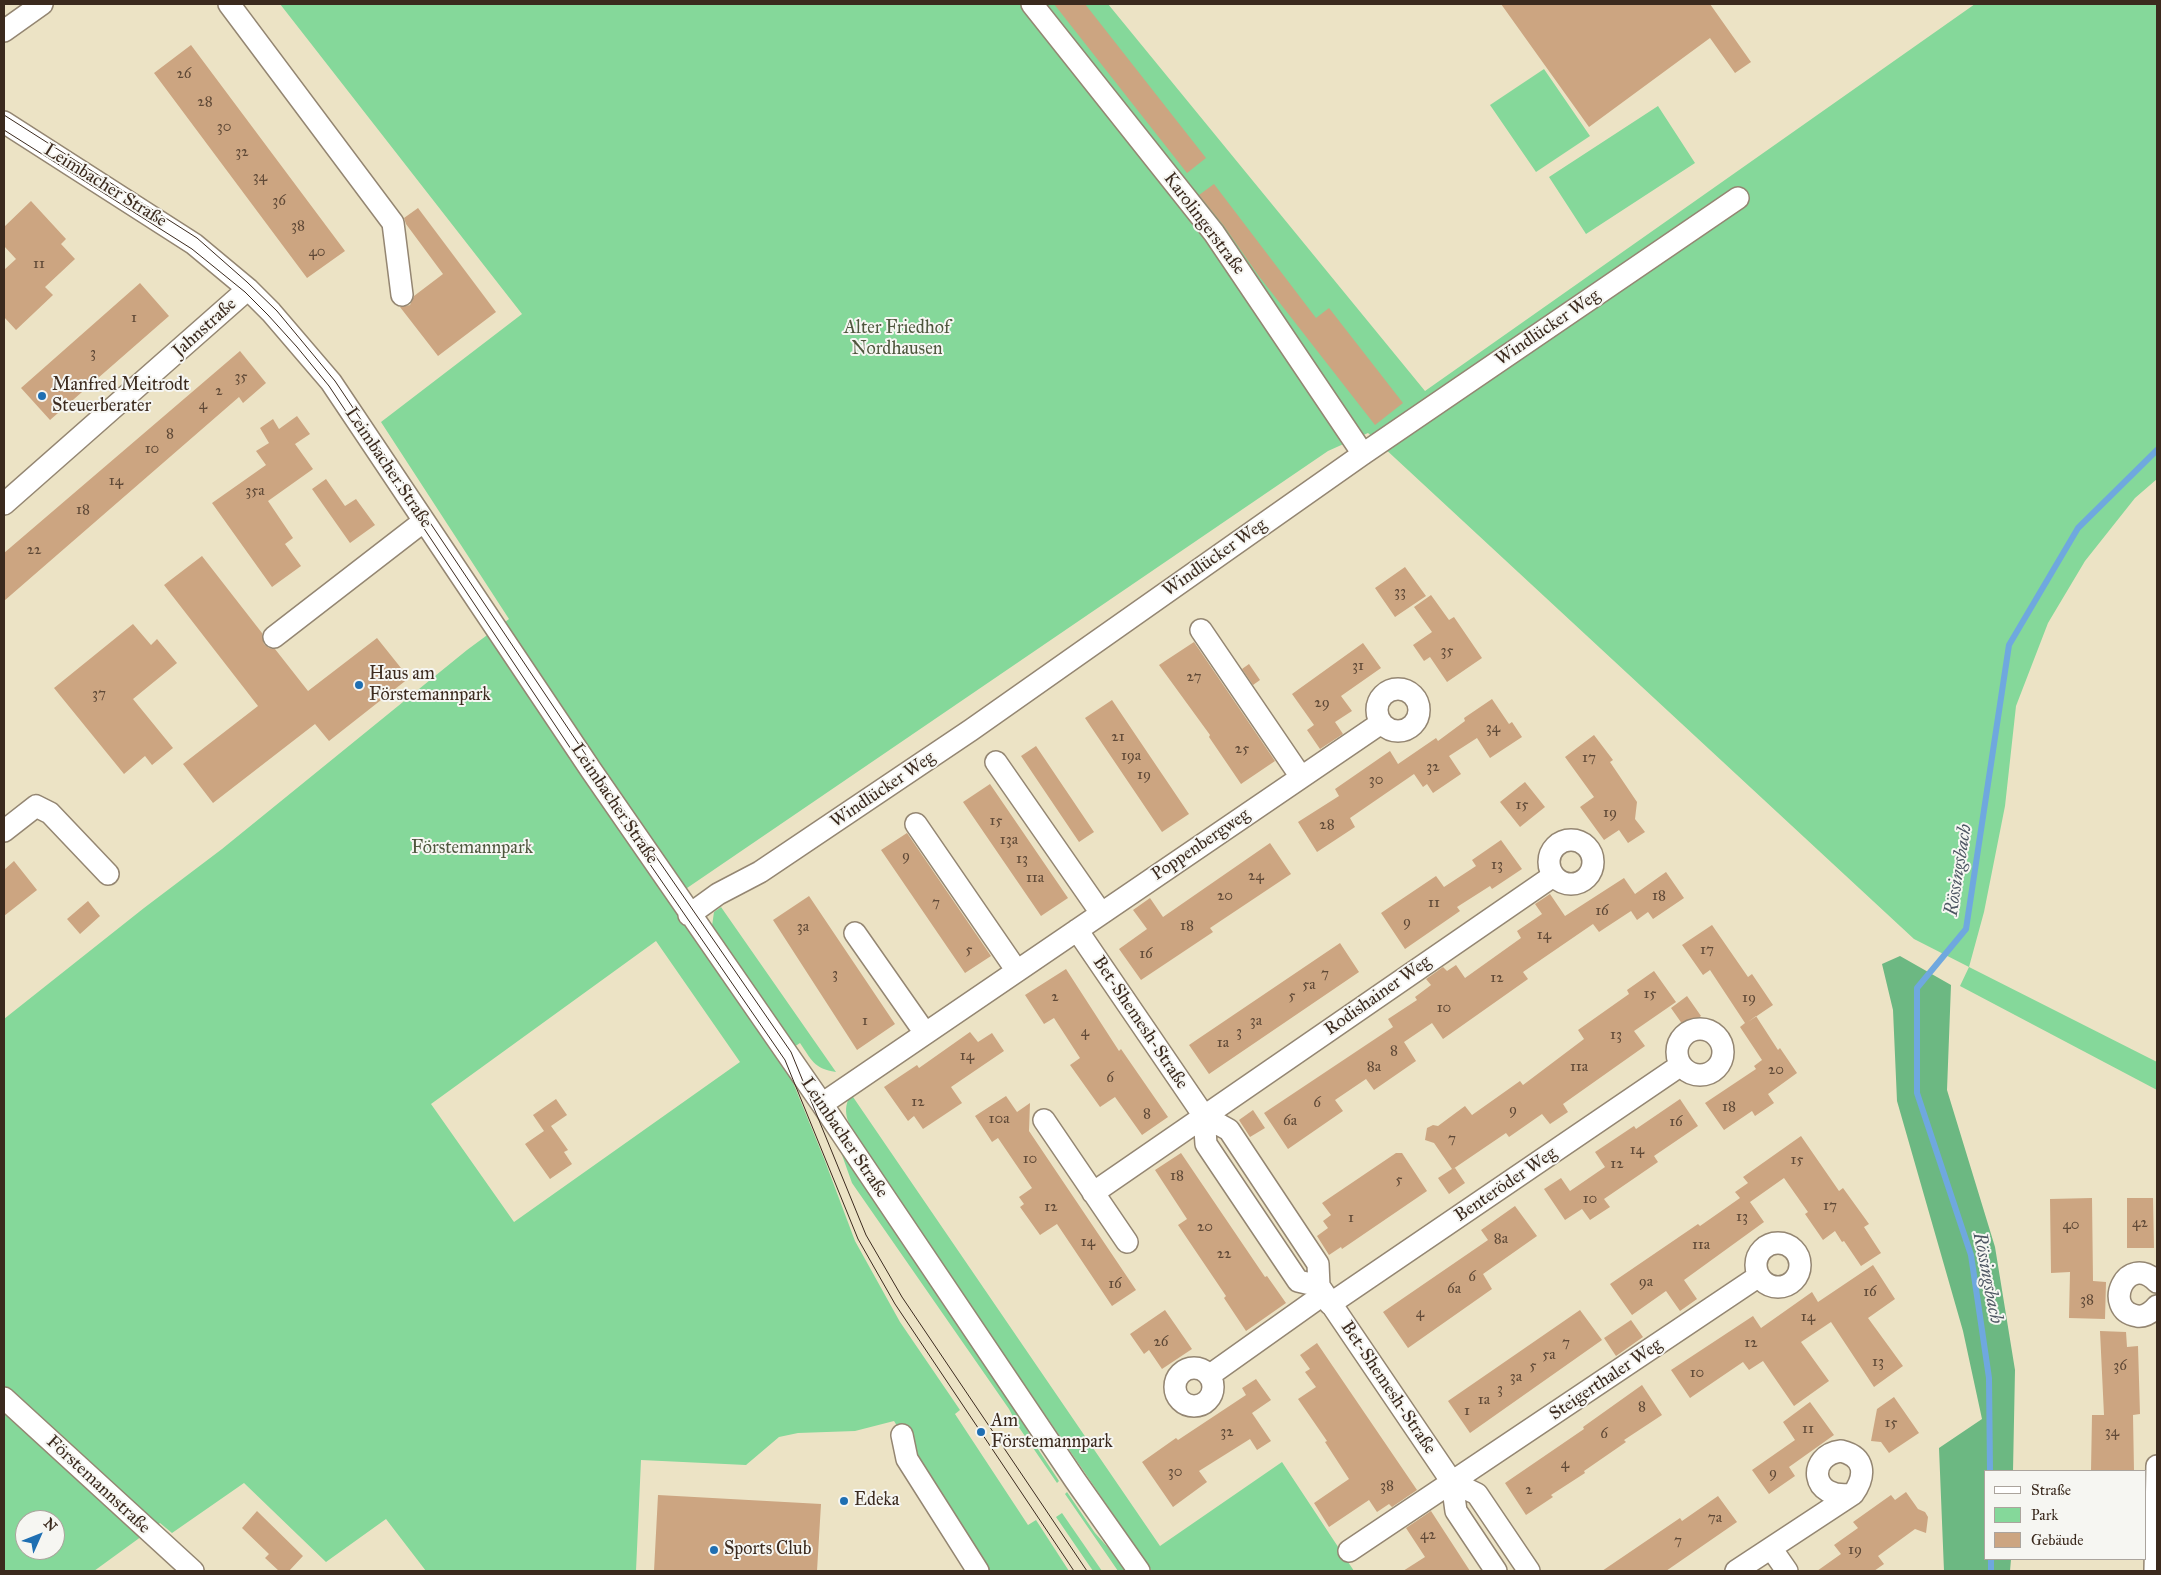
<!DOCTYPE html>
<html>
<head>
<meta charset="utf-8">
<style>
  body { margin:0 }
  #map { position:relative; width:2161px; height:1575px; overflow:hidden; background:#ece3c5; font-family:"IM FELL Great Primer",serif }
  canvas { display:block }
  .frame { position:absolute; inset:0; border:5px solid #3b2a1e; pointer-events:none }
  .legend { position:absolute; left:1984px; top:1470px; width:162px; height:90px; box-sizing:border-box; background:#f6f6f2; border:1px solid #aba49d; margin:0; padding:6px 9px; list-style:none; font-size:15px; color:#3b2a1e }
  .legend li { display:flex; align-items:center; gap:10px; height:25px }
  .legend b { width:25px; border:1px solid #aba49d }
  .north { position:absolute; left:15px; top:1510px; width:50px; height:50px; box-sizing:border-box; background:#f6f6f2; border:1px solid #aba49d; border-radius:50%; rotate:46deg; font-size:14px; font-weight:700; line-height:20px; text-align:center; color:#3b2a1e }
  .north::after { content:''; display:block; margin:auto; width:18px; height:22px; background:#1f6fb2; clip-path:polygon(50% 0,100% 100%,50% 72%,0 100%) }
</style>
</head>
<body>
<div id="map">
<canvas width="2161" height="1575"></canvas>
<div class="frame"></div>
<ul class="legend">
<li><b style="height:6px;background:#fff"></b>Straße</li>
<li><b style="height:14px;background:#85d89a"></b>Park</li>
<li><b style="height:14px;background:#cca581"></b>Gebäude</li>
</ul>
<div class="north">N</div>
</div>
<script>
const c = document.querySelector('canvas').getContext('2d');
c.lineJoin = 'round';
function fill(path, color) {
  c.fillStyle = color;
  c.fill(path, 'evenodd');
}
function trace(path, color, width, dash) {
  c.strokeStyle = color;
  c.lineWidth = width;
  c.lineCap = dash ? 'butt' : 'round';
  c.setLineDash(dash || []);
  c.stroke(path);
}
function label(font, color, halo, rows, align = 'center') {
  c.font = font + ' "IM FELL Great Primer",serif';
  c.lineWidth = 4;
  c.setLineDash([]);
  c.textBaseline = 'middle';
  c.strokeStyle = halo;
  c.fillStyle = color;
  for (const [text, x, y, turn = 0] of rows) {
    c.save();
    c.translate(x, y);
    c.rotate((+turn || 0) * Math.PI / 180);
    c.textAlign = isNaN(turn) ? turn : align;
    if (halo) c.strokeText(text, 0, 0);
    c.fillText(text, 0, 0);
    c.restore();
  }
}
fill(new Path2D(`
  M280,4h828l317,387 550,-387h182v475l-22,19 -50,63 -37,62 -32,83 -11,100 -21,106 -15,55 188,95v28l-197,-104 9,-19 -55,-28 -546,-506 -40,18 -660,450 124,179 33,81 30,80 45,81 60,88 -5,4 73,111 8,-5 33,51h-81l-94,-150 -39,10 -57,2 -19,4 -33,28 -105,-5 -5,111h-210l-40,-52 -60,43 -82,-79 -72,50 -12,-10 -66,48h-90v-552l140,-111 78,-59 245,-199 42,-31 -128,-197 141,-108zM656,941l84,121 -226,160 -83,-118zM25,1520h30v30h-30z
  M1544,69l46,67 -54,36 -46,-67z
  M1658,106l37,57 -109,71 -37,-57z
  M721,907l115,165c-22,-3 -25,-13 -36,-29l-6,4 -82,-121 2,-14z
  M851,1094l309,452 122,-84 72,109h-202l-296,-433c-8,-16 -15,-27 -5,-44z
  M837,1141l183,273 12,26 27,41 -2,2 -39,-57 -9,-17 -157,-226z
  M1067,1492l28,41 34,38h-11l-53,-77z
  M1062,1513l40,58h-9l-37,-54z`), '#85d89a');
fill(new Path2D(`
  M1900,956l51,29 -4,105 48,157 20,123 -2,101h-28v88h26l-1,12h-66l-5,-123 43,-29 -19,-88 -66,-230 -4,-91 -11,-46z`), '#6cb882');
trace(new Path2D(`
  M1990,1471l-1,-93 -18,-123 -54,-162v-105l49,-59 43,-284 69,-117 79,-78
  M1991,1559v12`), '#6fa8df', 6);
fill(new Path2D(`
  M1054,4h31l121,154 -19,15z
  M1501,4h209l41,58 -16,11 -25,-35 -121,89z
  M191,45l154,206 -38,27 -153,-205z
  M1214,184l102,134 13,-10 74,95 -28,22 -117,-150 -34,-49 -25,-31z
  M31,201l35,38 -5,5 14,15 -30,28 8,8 -37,35 -12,-13v-47l12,-11 -12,-13v-19z
  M418,208l78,104 -58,44 -38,-49 10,-2 4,-9 29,-22 -37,-50 -2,-6z
  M140,283l29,33 -119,104 -29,-32z
  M240,351l26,32 -23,20 -4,-6 -235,204v-48z
  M297,416l13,18 -15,10 18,25 -45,32 25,37 -8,6 16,22 -29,21 -60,-84 54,-38 -10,-14 13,-8 -9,-15 13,-9 6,10z
  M326,479l19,27 11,-7 19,26 -25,18 -38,-54z
  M202,556l60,77 2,11 5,4 6,1 33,42 69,-53 32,40 -80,63 -14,-17 -102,79 -30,-39 75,-58 -94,-121z
  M1405,567l21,29 -31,21 -20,-29z
  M1431,595l18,25 5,-3 28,41 -35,24 -17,-25 -6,4 -11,-16 19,-13 -18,-25z
  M133,624l18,21 6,-6 20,24 -44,36 40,49 -21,17 -7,-9 -21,18 -70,-86z
  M1194,642l81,119 -34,23 -32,-47 1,-2 -51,-70z
  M1363,643l18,25 -40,28 11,15 -17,11 8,12 -23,15 -13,-19 7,-5 -22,-31z
  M1249,664l11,16 -7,5 -11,-16z
  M1492,699l17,25 3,-2 10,15 -32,21 -13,-20 -28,18 12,18 -28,19 -6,-9 -4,3 -9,-13 -64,44 5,9 -38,25 -19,-30 41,-26 -4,-7 55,-38 8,13 38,-26 2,3 27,-20 -1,-3z
  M1112,700l77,114 -27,18 -77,-114z
  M1594,735l19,25 -3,2 27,40 -2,17 10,13 -17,11 -9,-13 -15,10 -24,-33 14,-10 -29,-40z
  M1036,746l58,86 -15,10 -58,-86z
  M1525,782l20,25 -25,20 -20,-25z
  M990,784l78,114 -27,18 -78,-114z
  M907,833l84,123 -26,17 -84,-123z
  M1501,840l21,29 -30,20 -2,-3 -33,21 3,4 -55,38 -24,-36 55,-37 8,11 32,-21 -4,-6z
  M1270,843l21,31 -81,54 3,4 -72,48 -22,-31 28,-20 -14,-19 17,-12 13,19z
  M14,861l23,29 -33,26v-46z
  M1666,872l18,26 -31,21 -5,-7 -11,8 -6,-9 -32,21 -6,-8 -70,48 5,7 -85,60 -11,-16 -28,19 12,19 -42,29 -8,-11 -31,21 8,11 -55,38 -24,-36 129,-86 -5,-8 29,-19 -2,-3 16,-12 -5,-6 17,-12 4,4 9,-6 9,13 56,-40 -4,-7 25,-17 -7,-10 15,-10 15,22 59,-38 11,16z
  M809,896l86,128 -38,26 -84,-130z
  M88,901l12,15 -20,18 -13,-15z
  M1712,925l36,52 4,-3 21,31 -25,17 8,-6 22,34 2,-2 17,25 -29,21 6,9 -19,13 -3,-5 -28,19 -19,-27 51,-34 -2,-3 8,-6 -22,-33 5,-4 -35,-53 -7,5 -21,-30z
  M1340,943l19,29 -150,102 -20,-29z
  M1066,969l53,82 2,-2 47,68 -26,18 -27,-38 -15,10 -30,-42 10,-7 -26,-40 -10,6 -19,-29z
  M1654,971l22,31 -42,29 11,15 -82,58 5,8 -18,12 -8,-10 -33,23 -3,-4 -53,36 2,-1 10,15 -16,11 -11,-16 14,-9 -18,-26 -9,-3 2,-12 6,-3 5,1 27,-20 7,9 48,-34 3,4 61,-46 -6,-9 51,-36 -2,-4z
  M1687,996l14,20 -16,12 -14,-20z
  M970,1032l8,10 14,-9 12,18 -53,36 11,16 -39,26 -9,-13 -6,5 -24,-34 33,-22 2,3z
  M1006,1096l11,16 13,-9 -1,28 107,159 -24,16 -55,-82 -17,11 -20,-28 4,-3 -5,-7 13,-9 -34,-50 -6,4 -17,-26z
  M556,1099l11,16 -16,11 17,24 -4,2 8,12 -22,15 -25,-35 19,-13 -11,-16z
  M1680,1099l18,27 -44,30 4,6 -54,37 6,8 -20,13 -8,-11 -17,11 -21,-31 17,-11 9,13 35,-24 -10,-15 39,-26 2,3z
  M1253,1110l12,18 -15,9 -11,-17z
  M1801,1136l38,55 4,-3 26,36 -5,3 17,26 -20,13 -17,-25 -2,1 -7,-11 -12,9 -18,-26 3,-2 -24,-34 -34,24 14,20 -80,58 13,19 -17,12 -14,-20 -34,24 -22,-31 88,-60 2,2 40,-28 -5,-6 13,-9 -5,-6z
  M1181,1153l84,124 2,-1 19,27 -40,28 -22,-33 2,-2 -48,-71 9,-6 -32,-49z
  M1396,1153h6l25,38 -85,58 -1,-2 -12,8 -12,-19 11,-8 -5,-7 8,-6 -9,-12z
  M2092,1198l1,83 13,1 -1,37 -36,-1 1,-46 -19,1 -1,-74z
  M2127,1198h26l1,50h-27z
  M1515,1206l22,30 -54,38 9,15 -84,59 -25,-36 105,-72 -7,-10z
  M1873,1265l22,34 -27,19 35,48 -29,21 -43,-65 -30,20 28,39 -35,25 -31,-45 -14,9 -6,-8 -53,36 -19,-28 82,-54 8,12 51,-36 6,10z
  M1165,1310l27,39 -30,20 -13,-19 -5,4 -14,-20z
  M1580,1310l22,30 -132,93 -22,-32z
  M1631,1320l12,17 -27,19 -12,-18z
  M2100,1331l26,1 1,15 11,-1 2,68 -7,1 1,56h-43l1,-56h12z
  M1317,1343l100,147 -25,17 -3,-3 -12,8 -8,-12 -40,27 -15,-24 35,-24 -24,-37 2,-1 -29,-42 18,-12 -11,-15 5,-3 -10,-14z
  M1256,1379l15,21 -19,13 19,28 -14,9 -7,-11 -51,32 8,11 -34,25 -31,-45 34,-24 2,2 68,-45 -4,-7z
  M1642,1385l20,30 -38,25 2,2 -42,29 1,2 -34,22 2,2 -27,18 -21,-32 79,-54 -1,-2z
  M1894,1397l25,36 -30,20 -8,-11 -10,-1 6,-32z
  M1810,1402l24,33 -45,32 6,9 -26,18 -17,-24 43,-30 -12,-18z
  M1906,1492l12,17 7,3 3,5 -2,16 -11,-4 -37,27 6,8 -10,7h-57l24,-17 -7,-9 24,-17 -5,-6 38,-27 4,5z
  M658,1495l163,9 -4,67h-163z
  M1718,1496l19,26 -71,49h-64l78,-53 2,3z
  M257,1511l46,45 -14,15h-10l-14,-13 4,-4 -27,-26z
  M1431,1511l39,60h-67l22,-14 -19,-29z`), '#cca581');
const minor = new Path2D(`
  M229,4l164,219 9,72
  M1032,4l182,229 149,221
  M4,31l38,-27
  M4,122l190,122 54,45 23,23 60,70 260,388 231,334 253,376 64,91
  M4,504l244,-215
  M1201,630l100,147
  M274,637l150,-116
  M1377 710a21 21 0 1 1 42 0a21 21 0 1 1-42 0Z
  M996,762l105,151
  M916,824l101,147
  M4,831l32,-25 14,7 58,61
  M1549 862a22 22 0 1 1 44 0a22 22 0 1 1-44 0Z
  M689,915l29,-21 42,-22 211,-142 392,-276 375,-256
  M1077,930l127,186 25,14 89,134 1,22 133,196 4,29 40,60
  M855,933l70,100
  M1677 1052a23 23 0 1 1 46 0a23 23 0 1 1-46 0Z
  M822,1104l559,-381
  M1204,1116l2,28 92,137 21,5
  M1044,1120l83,122
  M1093,1193l460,-317
  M1756 1265a22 22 0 1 1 44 0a22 22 0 1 1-44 0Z
  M2157,1282c-31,-31 -56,28 -20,34 8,1 15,-4 20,-10
  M1330,1304l351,-239
  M1175 1387a19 19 0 1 1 38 0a19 19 0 1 1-38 0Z
  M1210,1375l114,-81
  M4,1398l189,173
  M902,1435l5,24 71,112
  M1841,1451c25,6 25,25 12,43 -44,7 -46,-39 -12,-43z
  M1452,1482l25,12 52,77
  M1771,1548l16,23
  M1349,1551l410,-275
  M1736,1571l117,-77
  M2155,1571l2,-105`);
trace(minor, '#948672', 24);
trace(minor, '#fff', 21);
trace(new Path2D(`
  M4,115l193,123 50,44 30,29 58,70 259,386 197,285 75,183 36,62 185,274
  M4,130l188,119 53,43 23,23 29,32 32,39 258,387 198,287 73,179 37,65 179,267`), '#3b2a1e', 1);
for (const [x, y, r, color] of [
  [42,396,5,"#1f6fb2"],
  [359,685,5,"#1f6fb2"],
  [981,1432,5,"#1f6fb2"],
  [844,1501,5,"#1f6fb2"],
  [714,1550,5,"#1f6fb2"]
]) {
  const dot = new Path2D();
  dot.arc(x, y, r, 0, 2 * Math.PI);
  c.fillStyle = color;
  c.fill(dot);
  trace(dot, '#f6f6f2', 2);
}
label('15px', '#5f4937', null, [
  ["26",184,74],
  ["28",205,102],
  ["30",224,127],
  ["32",242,152],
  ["34",260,177],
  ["36",279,201],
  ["38",298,226],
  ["40",317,252],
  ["11",39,264],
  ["1",134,318],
  ["3",93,353],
  ["35",241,377],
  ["2",219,391],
  ["4",203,405],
  ["8",170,434],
  ["10",152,449],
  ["14",116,481],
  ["35a",255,491],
  ["18",83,510],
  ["22",34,550],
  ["33",1400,592],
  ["35",1447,651],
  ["31",1358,666],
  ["27",1194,677],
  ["37",99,694],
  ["29",1322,703],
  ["34",1493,728],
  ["21",1118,737],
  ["25",1242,749],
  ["19a",1131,756],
  ["17",1589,758],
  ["32",1433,767],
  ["19",1144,775],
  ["30",1376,780],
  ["15",1522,805],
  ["19",1610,813],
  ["15",996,821],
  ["28",1327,825],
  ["13a",1009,840],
  ["9",906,856],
  ["13",1022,859],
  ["13",1497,865],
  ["24",1256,876],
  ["11a",1035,878],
  ["20",1225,896],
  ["18",1659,896],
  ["7",936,903],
  ["11",1434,903],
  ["16",1602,911],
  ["9",1407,922],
  ["18",1187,926],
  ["3a",803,927],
  ["14",1544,935],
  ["5",969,950],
  ["17",1707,950],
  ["16",1146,954],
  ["3",835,974],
  ["7",1325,974],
  ["12",1497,978],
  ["5a",1309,985],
  ["15",1650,994],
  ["5",1292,996],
  ["2",1055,997],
  ["19",1749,998],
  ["10",1444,1008],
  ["1",865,1021],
  ["3a",1256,1021],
  ["4",1085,1032],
  ["3",1239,1032],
  ["13",1616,1035],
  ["1a",1223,1043],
  ["8",1394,1051],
  ["14",967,1056],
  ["8a",1374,1067],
  ["11a",1579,1067],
  ["20",1776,1070],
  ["6",1110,1078],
  ["12",918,1102],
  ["6",1317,1103],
  ["18",1729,1107],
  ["9",1513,1110],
  ["8",1147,1114],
  ["10a",999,1119],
  ["6a",1290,1121],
  ["16",1676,1122],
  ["7",1452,1139],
  ["14",1637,1150],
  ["10",1030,1159],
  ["15",1797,1160],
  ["12",1617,1164],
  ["18",1177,1176],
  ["5",1399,1180],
  ["10",1590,1199],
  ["17",1830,1206],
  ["12",1051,1207],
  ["13",1742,1217],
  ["1",1351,1218],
  ["42",2140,1223],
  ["40",2071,1225],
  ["20",1205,1227],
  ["8a",1501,1239],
  ["14",1088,1242],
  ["11a",1701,1245],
  ["22",1224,1254],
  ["6",1472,1277],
  ["9a",1646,1282],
  ["16",1115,1284],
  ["6a",1454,1289],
  ["16",1870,1292],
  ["38",2087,1300],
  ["4",1420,1313],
  ["14",1808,1317],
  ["26",1161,1342],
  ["7",1566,1343],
  ["12",1751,1343],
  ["5a",1549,1355],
  ["13",1878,1362],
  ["5",1533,1366],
  ["36",2120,1366],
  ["10",1697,1373],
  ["3a",1516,1377],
  ["3",1500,1389],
  ["1a",1484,1400],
  ["8",1642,1407],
  ["1",1467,1411],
  ["15",1891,1423],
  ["11",1808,1429],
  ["32",1227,1432],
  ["34",2112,1432],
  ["6",1604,1434],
  ["4",1565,1464],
  ["30",1175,1472],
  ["9",1773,1473],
  ["38",1387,1486],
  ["2",1529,1490],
  ["7a",1715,1518],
  ["42",1428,1535],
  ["7",1678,1541],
  ["19",1855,1550]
]);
label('18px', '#3b2a1e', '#f6f6f2', [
  ["Leimbacher Straße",105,186,32],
  ["Karolingerstraße",1204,224,53],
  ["Jahnstraße",205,328,-42],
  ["Windlücker Weg",1548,328,-34],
  ["Leimbacher Straße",388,468,56],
  ["Windlücker Weg",1215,558,-35],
  ["Windlücker Weg",883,790,-34],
  ["Leimbacher Straße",614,804,56],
  ["Poppenbergweg",1201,845,-34],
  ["Rodishainer Weg",1378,996,-35],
  ["Bet-Shemesh-Straße",1140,1023,56],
  ["Leimbacher Straße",844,1138,56],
  ["Benteröder Weg",1506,1185,-34],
  ["Steigerthaler Weg",1606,1380,-34],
  ["Bet-Shemesh-Straße",1388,1388,56],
  ["Förstemannstraße",98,1485,43]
]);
label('18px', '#4e563d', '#f6f6f2', [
  ["Alter Friedhof",897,329],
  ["Nordhausen",897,350],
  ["Förstemannpark",472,849]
]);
label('18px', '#3b2a1e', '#f6f6f2', [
  ["Manfred Meitrodt",52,386],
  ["Steuerberater",52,407],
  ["Haus am",369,675],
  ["Förstemannpark",369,696],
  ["Am",991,1422],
  ["Förstemannpark",991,1443],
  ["Edeka",854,1501],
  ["Sports Club",724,1550]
], 'left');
label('italic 19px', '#4d5662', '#f6f6f2', [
  ["Rössingsbach",1959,870,-81],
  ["Rössingsbach",1987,1278,79]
]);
</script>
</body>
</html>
